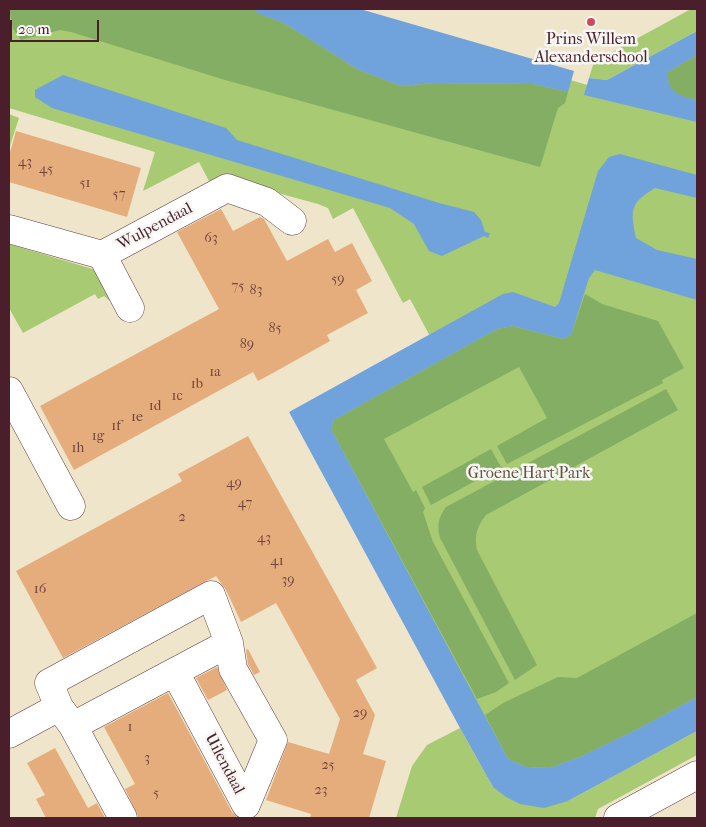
<!DOCTYPE html>
<html>
<head>
<meta charset="utf-8">
<style>
  body { margin:0 }
  #map { position:relative; width:706px; height:827px; overflow:hidden; background:#eee5ca; font-family:"IM FELL French Canon",serif }
  canvas { display:block }
  .frame { position:absolute; inset:0; border:10px solid #4a1f2b; pointer-events:none }
  .scale { position:absolute; left:10px; top:20px; width:89px; height:22px; box-sizing:border-box; border:2px solid #4a1f2b; border-top:0; padding-left:6px; font-size:15px; line-height:18px; white-space:nowrap; color:#4a1f2b; -webkit-text-stroke:4px #f6f6f2; paint-order:stroke }
</style>
</head>
<body>
<div id="map">
<canvas width="706" height="827"></canvas>
<div class="frame"></div>
<div class="scale">20 m</div>
</div>
<script>
const c = document.querySelector('canvas').getContext('2d');
c.lineJoin = 'round';
function fill(path, color) {
  c.fillStyle = color;
  c.fill(path, 'evenodd');
}
function trace(path, color, width, dash) {
  c.strokeStyle = color;
  c.lineWidth = width;
  c.lineCap = dash ? 'butt' : 'round';
  c.setLineDash(dash || []);
  c.stroke(path);
}
function label(font, color, halo, rows, align = 'center') {
  c.font = font + ' "IM FELL French Canon",serif';
  c.lineWidth = 5;
  c.setLineDash([]);
  c.textBaseline = 'middle';
  c.strokeStyle = halo;
  c.fillStyle = color;
  for (const [text, x, y, turn = 0] of rows) {
    c.save();
    c.translate(x, y);
    c.rotate((+turn || 0) * Math.PI / 180);
    c.textAlign = isNaN(turn) ? turn : align;
    if (halo) c.strokeText(text, 0, 0);
    c.fillText(text, 0, 0);
    c.restore();
  }
}
fill(new Path2D(`
  M9,9h312l284,81 92,-53v675l-144,79 -48,-13 -199,-366 125,-74 -21,-39 -7,4 -50,-95 -20,11 -5,-11 -10,-4 -95,-26 -14,3 -10,-19 -56,29 12,-39 -146,-44z
  M691,9h6v22l-90,49 -18,-2 5,-16z
  M9,114l10,4 -10,31z
  M9,244l87,26 15,29 -1,2 -6,-5 -6,3 -3,-5 -72,39 -14,-25z
  M460,728l33,59 75,14 129,-70v24l-99,54 -3,9h-199l16,-52 15,-21z`), '#a7ca73');
fill(new Path2D(`
  M9,9h246l3,4 26,10 73,46 44,17 33,-3 99,1 35,8 -3,11 -7,5 -18,59 -315,-87 -154,-48 -11,-2 -39,10 -8,-11z
  M697,55v45c-17,-4 -31,-7 -29,-28z
  M585,294l17,10 56,17 26,47 -22,12 1,3 -156,81 -10,-18 50,-28 -28,-51 -135,72 29,53 3,-2 9,18 -2,4 10,30 76,141 -13,9 -19,7 -146,-270 3,-9 163,-91 16,-3 50,13 8,-4z
  M666,389l12,21 -192,105c-9,11 -12,21 -9,35l60,115 -22,15 -75,-142c-3,-11 -2,-21 6,-31z
  M491,449l10,18 -70,38 -9,-18z
  M697,613v84l-59,32 -58,28 -30,11 -24,-1 -18,-8 -23,-44 18,-12 55,-26 19,1z`), '#85ae65');
fill(new Path2D(`
  M255,9h105l214,62 -6,21 -35,-8 -99,-1 -33,3 -44,-17 -73,-46 -27,-10z
  M697,31v24l-29,17c-2,21 13,24 29,28v22l-113,-27 5,-17 18,2z
  M63,75l163,53 11,12 202,63 35,9 7,8 4,12 5,1 -2,5 -4,-2 -42,20 -13,-5 -15,-27 -24,-16 -338,-100 -17,-11v-7z
  M620,154l77,21v23l-42,-10c-25,15 -25,22 -19,50l21,12 40,9v41l-102,-30 -6,8 -18,57 -8,4 -50,-13 -16,3 -163,91 -3,9 177,330 18,8 24,1 30,-11 58,-28 59,-32v34l-129,70 -24,7 -24,-4 -14,-7 -13,-10 -33,-59 -171,-316 214,-118 10,-2 42,15 4,-4 39,-132 11,-14z`), '#70a2db');
fill(new Path2D(`
  M16,131l125,37 -14,49 -118,-35v-26z
  M221,209l12,22 27,-14 4,2 23,42 41,-22 7,13 17,-9 20,38 -16,9 12,23 -41,22 3,6 -57,32 -15,8 -5,-9 -179,98 -34,-64 179,-97 -42,-77z
  M248,436l129,232 -21,12 19,35 -12,39 23,7 -17,57h-59l1,-4 -45,-14 22,-58 41,12 11,-35 -64,-116 -35,19 -15,-32 -10,-14 -153,82 -47,-87 166,-90 -4,-7z
  M248,649l12,23 -6,3 -6,-11 -2,-14z
  M217,667l10,23 -19,10 -12,-22z
  M168,693l64,119 6,6h-99l-14,-29 10,-5 -31,-57z
  M55,748l33,60 9,-5 8,15h-59l-10,-19 9,-4 -18,-32z`), '#e6ad7c');
const minor = new Path2D(`
  M9,229l93,26 125,-67 40,14 25,19
  M102,255l28,53
  M9,391l62,115
  M73,726l156,-83
  M9,734l50,-27
  M123,818l-50,-92 -14,-19 -10,-24 162,-88 18,48 4,26 40,71 -27,65 -71,-133
  M618,818l79,-43`);
trace(minor, '#633d43', 29);
trace(minor, '#fff', 28);
for (const [x, y, r, color] of [
  [591,22,5,"#d1495b"]
]) {
  const dot = new Path2D();
  dot.arc(x, y, r, 0, 2 * Math.PI);
  c.fillStyle = color;
  c.fill(dot);
  trace(dot, '#f6f6f2', 2);
}
label('14px', '#71423f', null, [
  ["43",25,163],
  ["45",46,170],
  ["51",85,184],
  ["57",119,195],
  ["63",211,239],
  ["59",338,280],
  ["75",238,287],
  ["83",256,291],
  ["85",275,329],
  ["89",247,345],
  ["1a",215,373],
  ["1b",197,385],
  ["1c",177,397],
  ["1d",155,407],
  ["1e",137,418],
  ["1f",116,427],
  ["1g",98,437],
  ["1h",78,449],
  ["49",234,484],
  ["47",245,504],
  ["2",182,518],
  ["43",264,539],
  ["41",277,562],
  ["39",288,581],
  ["16",40,590],
  ["29",360,714],
  ["1",130,728],
  ["3",147,759],
  ["25",328,766],
  ["23",321,791],
  ["5",156,794]
]);
label('16px', '#4a1f2b', '#f6f6f2', [
  ["Prins Willem",591,40],
  ["Alexanderschool",591,58]
]);
label('16px', '#4a1f2b', '#f6f6f2', [
  ["Wulpendaal",155,227,-28],
  ["Uilendaal",224,764,62]
]);
label('16px', '#665241', '#f6f6f2', [
  ["Groene Hart Park",529,474]
]);
</script>
</body>
</html>
